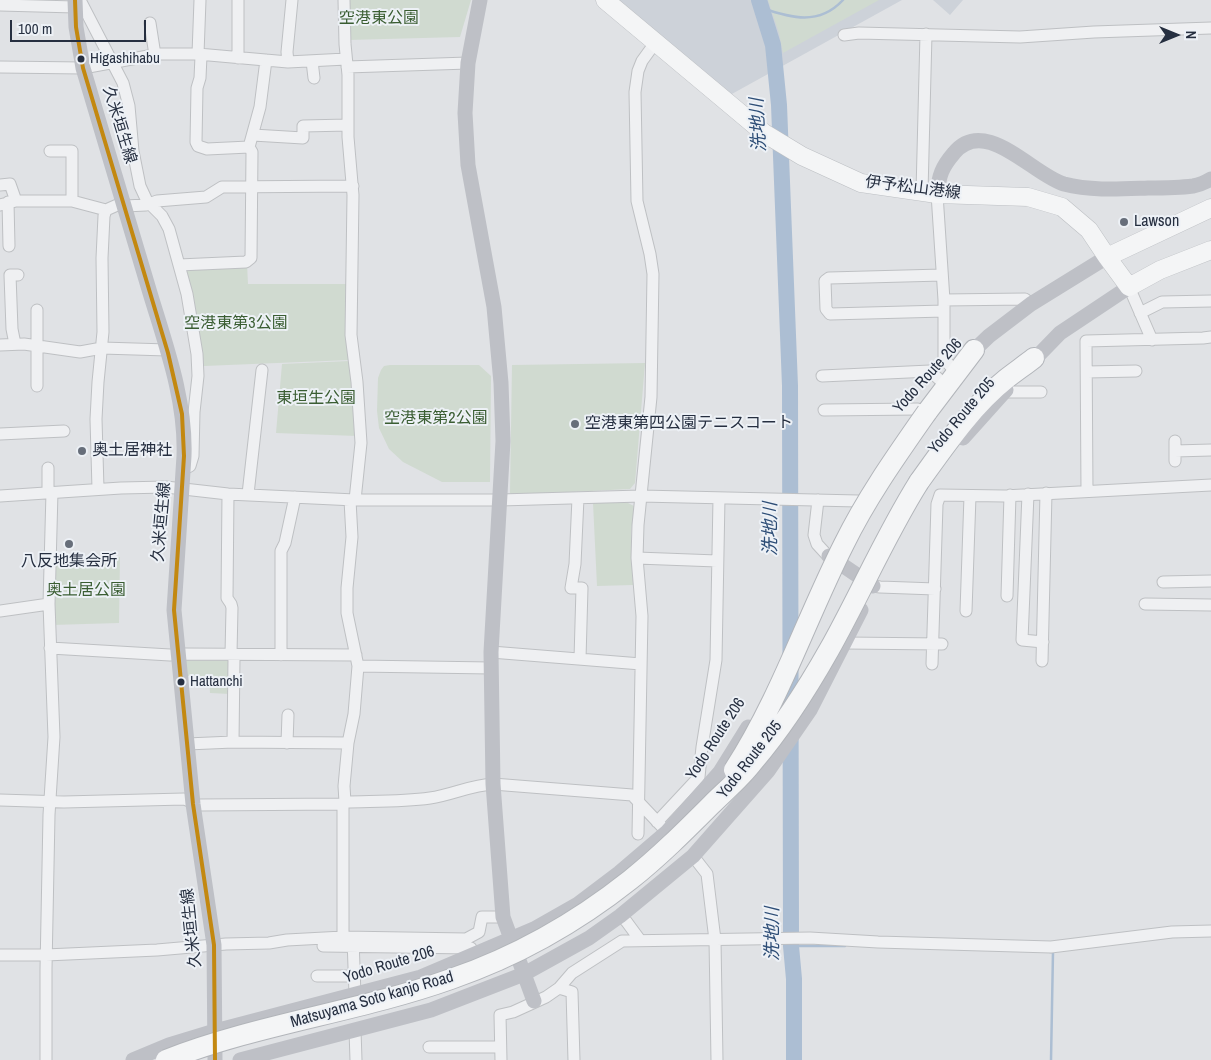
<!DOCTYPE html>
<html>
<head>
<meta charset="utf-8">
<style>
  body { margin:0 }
  #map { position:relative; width:1211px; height:1060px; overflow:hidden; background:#e0e2e5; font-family:"Archivo Narrow",sans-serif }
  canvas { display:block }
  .north { position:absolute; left:1151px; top:10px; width:50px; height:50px; -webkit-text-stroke:4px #edf1f6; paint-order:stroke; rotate:90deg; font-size:14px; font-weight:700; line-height:20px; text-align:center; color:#262f40 }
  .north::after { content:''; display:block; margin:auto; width:18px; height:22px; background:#262f40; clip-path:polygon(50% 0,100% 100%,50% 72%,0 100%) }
  .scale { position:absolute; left:10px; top:20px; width:136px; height:22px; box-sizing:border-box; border:2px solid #262f40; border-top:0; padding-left:6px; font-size:15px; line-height:18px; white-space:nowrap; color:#262f40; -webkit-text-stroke:4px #edf1f6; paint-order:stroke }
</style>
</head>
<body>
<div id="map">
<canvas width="1211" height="1060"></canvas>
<div class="north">N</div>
<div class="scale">100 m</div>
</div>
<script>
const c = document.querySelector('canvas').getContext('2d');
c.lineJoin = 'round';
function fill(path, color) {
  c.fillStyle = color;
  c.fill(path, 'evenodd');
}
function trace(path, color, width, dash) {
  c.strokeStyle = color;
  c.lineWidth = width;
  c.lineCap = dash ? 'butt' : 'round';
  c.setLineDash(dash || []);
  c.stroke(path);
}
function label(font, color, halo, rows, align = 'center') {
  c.font = font + ' "Archivo Narrow","Noto Sans JP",sans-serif';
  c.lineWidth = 4;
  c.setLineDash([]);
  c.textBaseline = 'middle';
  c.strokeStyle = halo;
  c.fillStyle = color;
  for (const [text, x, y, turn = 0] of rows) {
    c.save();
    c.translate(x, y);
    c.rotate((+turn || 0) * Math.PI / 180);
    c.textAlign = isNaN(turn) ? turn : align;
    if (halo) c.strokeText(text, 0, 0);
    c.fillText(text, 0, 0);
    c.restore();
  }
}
fill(new Path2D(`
  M616,0h286l-172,95z
  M933,0h30l-13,15z`), '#cdd2d9');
fill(new Path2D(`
  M347,0h124l-11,37 -112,3z
  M768,0h111l-96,53 -4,-20z
  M247,263l1,21h98l-1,47 5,29 -146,6 -21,-99z
  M349,361l8,75 -81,-3 6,-69z
  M645,363l-10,120 -5,6 -118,6 -2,-2 2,-128z
  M390,365h89l12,11 -1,106h-48l-39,-20 -14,-13 -10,-21 -2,-17 1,-33 3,-8 3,-4z
  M624,501l10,5 -3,27 2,52 -36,1 -4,-83z
  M120,557l-1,66 -67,2 2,-67z
  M183,655l46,1 1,38 -20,-1 -1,-17h-25z`), '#d0dad0');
trace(new Path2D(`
  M762,8c29,10 57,18 81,-8
  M791,946h54
  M1050,952h3l-2,108`), '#acbed3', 2.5);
trace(new Path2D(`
  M759,0l14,45 6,60 11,281 1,560 3,33v81`), '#acbed3', 16);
const street = new Path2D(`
  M80,0l43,83 6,23 4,45 7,35 7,15 15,15 7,13 18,65 10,60 1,22 -4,36 -1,44 -3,10 -6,3
  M344,0l1,44 3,31v62l5,58 -2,140 6,47 4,61 -6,57
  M0,5l75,2
  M150,23l5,32
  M844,35l15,-2 161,4 74,-5 117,-4
  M198,54l2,-54
  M201,56l-1,22 -3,10 -1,54 2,4 9,3 42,-2 11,-40 6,-47
  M238,58v-58
  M312,61l2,17
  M288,62l-1,-10 5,-52
  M0,67l83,1 76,-14h39l90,8 58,-3
  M347,67l121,-4
  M253,135l50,3v-12l45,-1
  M50,151h22v50
  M0,185l10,-1 6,17
  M922,192l4,-158
  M937,194l7,106v59l9,10
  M8,202l1,44
  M0,205l16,-4h56l34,9 18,-8
  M125,206l21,-1 11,-4 49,-4 16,-10 131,-1
  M179,265l67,-3 5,-4 1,-106 -3,-5
  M942,275l-113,3 -4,3 1,28 4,5 114,-3
  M1129,287l23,53
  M944,300l81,-1 6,5
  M37,310v76
  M1140,313l22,-11 49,-1
  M15,344l-3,-15 -2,-54h8
  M0,345l24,-1 56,8 22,-4 65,2
  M1087,372l49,-1
  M822,376l108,-5 12,11
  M1004,392h37
  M824,410l94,-1
  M0,434l64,-3
  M1175,441v20
  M1175,451l36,-1
  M48,468v25
  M98,489l-2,-70 2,-37 5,-50 -1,-74 2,-42 2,-6
  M1087,491l-1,-150 117,-3 8,-1
  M228,494l-1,104 4,6 1,4 -1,46 3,5 -1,83
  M248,494l14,-124
  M1028,494l-6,146 21,2
  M0,496l121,-8 45,-1 62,7 127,6h145l141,-4 217,5
  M578,498l-3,66 -4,24h11l-2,71
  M818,500l-4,35 3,9 11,12
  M637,558l80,3
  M1163,582l48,-1
  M873,586l7,1 55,2
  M1007,596l3,-101
  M1145,604l66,1
  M0,611l49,-7 3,-112
  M966,611l4,-115
  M845,643l97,1
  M50,648l120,7 15,-1 171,1
  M491,652l150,12
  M281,655v-104l4,-8 10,-46
  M1042,661l4,-168
  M932,664l5,-160 3,-9 64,1 207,-11
  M358,666l133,2
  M287,743l1,-28
  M187,744l46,-2 115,1
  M0,800l64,2 120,-3 15,6 144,-1 2,-2c28,-1 57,0 85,-4 22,-3 41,-13 63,-14l139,11 35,37
  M345,802l-1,-16 4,-43 6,-29 4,-48 -11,-53v-25l5,-51 -2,-37
  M343,804v133
  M657,822l42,-45 3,-30 14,-87 3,-162
  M638,834l4,-218 -5,-58 1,-33 13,-128 2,-123 -3,-20 -13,-53 -2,-109 3,-21 4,-10 13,-18
  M693,856l14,18 8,66 2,120
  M620,916l6,5 14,19
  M353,939l2,56
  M323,946l148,2
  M0,955h46l111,-5 69,-6 43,-1 18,-3 56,-3 123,2 13,-7 3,-15h21
  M317,976h37
  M559,988l13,4 2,68
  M355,1030l1,30
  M429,1047h71
  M46,1060v-91l3,-154 5,-78 -5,-133
  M501,1060l-1,-45 13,-3 33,-15 13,-9 13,-15 50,-32 188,-3 68,4 173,5 121,-15 39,-1`);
const primary = new Path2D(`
  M605,0l159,133 38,23 59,27 76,11 91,3 34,10 27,23 18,27 22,30 31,-17 51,-20
  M1107,257l104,-49`);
const highway = new Path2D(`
  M927,412l47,-62
  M919,482c26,-36 52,-75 87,-103 9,-7 19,-14 28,-21`);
trace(street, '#bec0c3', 13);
trace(primary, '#bcbfc3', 19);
trace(highway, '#b2b5ba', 22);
trace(street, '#eff0f2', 11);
trace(new Path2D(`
  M75,0l1,27 7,41c23,75 45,150 67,225 16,53 36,107 34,163l-10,154 19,194 21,141 1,115
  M480,0l-12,63 -3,50 3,52 26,142 7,76 2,58 -12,211 2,132 10,133 31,84
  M937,194c2,-19 5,-27 17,-41 31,-38 79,22 110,31 27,7 56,5 84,4 15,0 30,0 45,-2 6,-1 13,-4 18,-7
  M967,357l22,-21 42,-32 76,-47
  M1028,366l32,-33 69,-46
  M963,438l43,-48
  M829,556l44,30
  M133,1060l36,-15 46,-14 206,-54 113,-48 44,-25 41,-31 48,-41 53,-60 28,-45
  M240,1060l191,-50 93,-36 65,-36 31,-22 73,-60 75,-85 42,-61 51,-100`), '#bec0c6', 15);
trace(primary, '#f4f5f6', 18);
trace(highway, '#f4f5f6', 20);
const highwayBridge = new Path2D(`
  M734,770c46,-71 72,-151 110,-226 23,-47 53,-89 83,-132
  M166,1060c92,-36 192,-48 285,-81 64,-22 126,-57 179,-99 29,-23 55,-49 81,-75 14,-14 30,-27 42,-43 29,-34 54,-73 76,-112 31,-55 56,-114 90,-168`);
trace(highwayBridge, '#b2b5ba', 22, []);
trace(highwayBridge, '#f4f5f6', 20);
trace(new Path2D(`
  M75,0l1,27 7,41 85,285 14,61 2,42 -10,154 19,194 21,141 1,115`), '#c38810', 4);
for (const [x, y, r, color] of [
  [81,59,4.5,"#262f40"],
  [1124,222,5,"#676e7a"],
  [575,424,5,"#676e7a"],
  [82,451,5,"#676e7a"],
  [69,544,5,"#676e7a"],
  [181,682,4.5,"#262f40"]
]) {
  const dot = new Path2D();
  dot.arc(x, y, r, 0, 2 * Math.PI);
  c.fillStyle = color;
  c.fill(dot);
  trace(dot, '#edf1f6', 2);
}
label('15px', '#262f40', '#edf1f6', [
  ["Higashihabu",90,59],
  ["Hattanchi",190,682]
], 'left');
label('16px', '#3a5d32', '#edf1f6', [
  ["空港東公園",379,19],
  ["空港東第3公園",236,324],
  ["東垣生公園",316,399],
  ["空港東第2公園",436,419],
  ["奥土居公園",86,591]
]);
label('16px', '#262f40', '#edf1f6', [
  ["久米垣生線",119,125,73],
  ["伊予松山港線",913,188,7],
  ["Yodo Route 206",928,376,-48],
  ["Yodo Route 205",962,416,-50],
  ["久米垣生線",162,522,-85],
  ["Yodo Route 206",716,739,-57],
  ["Yodo Route 205",750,760,-52],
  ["久米垣生線",192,928,-96],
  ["Yodo Route 206",389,965,-17],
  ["Matsuyama Soto kanjo Road",372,1000,-16]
]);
label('16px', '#262f40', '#edf1f6', [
  ["Lawson",1134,222],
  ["空港東第四公園テニスコート",585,424],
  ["奥土居神社",92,451],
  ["八反地集会所",69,562,"center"]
], 'left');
label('italic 18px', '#2d4d76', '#edf1f6', [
  ["洗地川",759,125,-93],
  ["洗地川",771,529,-90],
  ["洗地川",773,934,-90]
]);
</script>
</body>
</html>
